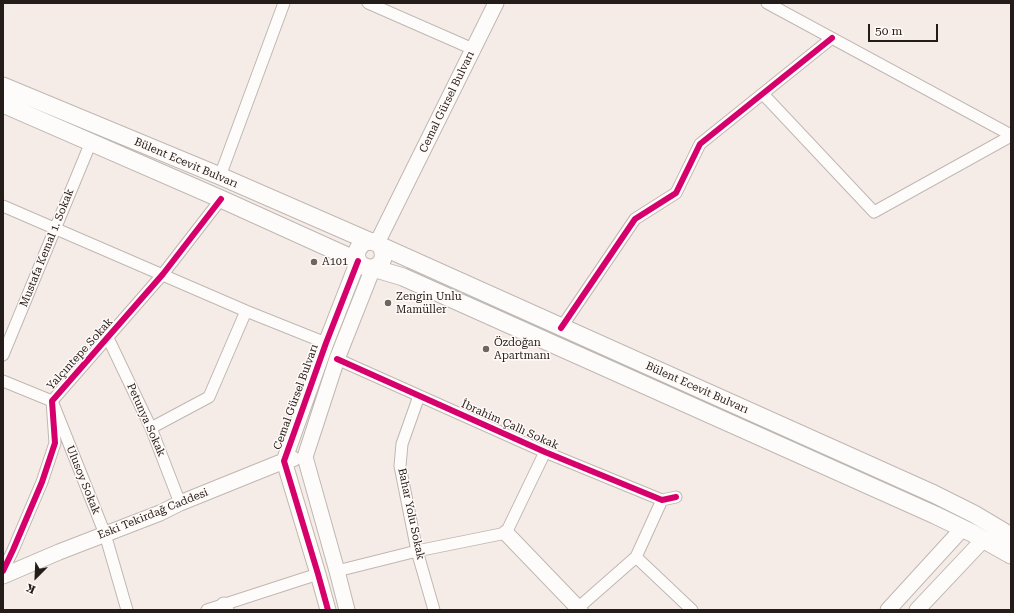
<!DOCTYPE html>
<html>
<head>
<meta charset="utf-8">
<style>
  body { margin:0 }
  #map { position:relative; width:1014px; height:613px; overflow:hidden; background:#f6ece7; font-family:"Roboto Serif",serif }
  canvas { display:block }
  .frame { position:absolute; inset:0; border:4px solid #241c18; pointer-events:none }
  .north { position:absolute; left:16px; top:557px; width:40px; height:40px; -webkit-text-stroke:3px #fffaf8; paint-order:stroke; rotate:204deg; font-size:11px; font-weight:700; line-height:16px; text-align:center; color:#241c18 }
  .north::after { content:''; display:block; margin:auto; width:14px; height:18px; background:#241c18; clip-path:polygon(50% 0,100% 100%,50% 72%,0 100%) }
  .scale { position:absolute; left:868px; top:24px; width:70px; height:18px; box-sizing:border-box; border:2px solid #241c18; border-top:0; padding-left:5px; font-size:12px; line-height:14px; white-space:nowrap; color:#241c18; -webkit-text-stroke:3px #fffaf8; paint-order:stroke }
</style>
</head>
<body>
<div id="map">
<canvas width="1014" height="613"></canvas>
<div class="frame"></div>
<div class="north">K</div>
<div class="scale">50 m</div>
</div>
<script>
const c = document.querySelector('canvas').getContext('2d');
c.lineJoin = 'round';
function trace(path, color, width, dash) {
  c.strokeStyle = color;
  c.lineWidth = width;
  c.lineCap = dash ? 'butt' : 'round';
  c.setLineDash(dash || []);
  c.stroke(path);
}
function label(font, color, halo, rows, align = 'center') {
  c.font = font + ' "Roboto Serif",serif';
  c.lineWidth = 3;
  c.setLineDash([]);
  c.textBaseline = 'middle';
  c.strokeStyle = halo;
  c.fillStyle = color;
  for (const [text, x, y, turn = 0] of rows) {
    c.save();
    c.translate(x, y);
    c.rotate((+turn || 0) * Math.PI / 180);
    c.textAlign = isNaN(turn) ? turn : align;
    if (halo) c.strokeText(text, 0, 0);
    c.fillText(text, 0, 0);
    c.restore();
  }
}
const street = new Path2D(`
  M368,3l105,46
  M767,3l244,132
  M763,94l111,118 137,-76
  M220,176l64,-173
  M3,206l243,105 80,32
  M561,328l74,-109 41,-26 24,-49 132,-106
  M108,338l43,90 29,75
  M3,355l88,-213
  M337,359l208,93 117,48 14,-3
  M3,381l49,20 53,133 22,76
  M419,396l-17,48 -2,22 17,85 17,59
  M151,428l58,-31 37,-86
  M636,557l56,53
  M3,571l10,-21 29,-68 13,-39 -3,-42 111,-127 58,-75
  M337,571l80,-20 89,-18 39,-81
  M578,608l58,-51 26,-57
  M207,610l111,-36`);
const secondary = new Path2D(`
  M377,243l119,-240
  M506,533l74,77
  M3,576l56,-24 101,-39 20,-10 104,-42 9,-2
  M224,605l2,5
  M328,610l-10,-36 -34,-113 42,-118 32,-82
  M347,610l-10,-39 -32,-114 32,-98 36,-91
  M888,610l75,-82
  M917,610l67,-71`);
const primary = new Path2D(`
  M3,86l217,90 149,65
  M3,104l218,95 137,62
  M381,246c4,8 3,18 -6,21 -4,2 -8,1 -12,-1 -16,-10 1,-35 18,-20l553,248 40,20 37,22
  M373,268l30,9 532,238 37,18 39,22`);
trace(street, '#bfb7b2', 13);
trace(secondary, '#bfb7b2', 17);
trace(primary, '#bfb7b2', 19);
trace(street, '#fefcfb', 11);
trace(secondary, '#fefcfb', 15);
trace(primary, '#fefcfb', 17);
trace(new Path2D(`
  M561,328l74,-109 41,-26 24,-49 132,-106
  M337,359l208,93 117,48 14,-3
  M3,571l10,-21 29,-68 13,-39 -3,-42 111,-127 58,-75
  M328,610l-10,-36 -34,-113 42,-118 32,-82`), '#d6006c', 6);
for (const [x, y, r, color] of [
  [314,262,4,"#6e6560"],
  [388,303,4,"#6e6560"],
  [486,349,4,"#6e6560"]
]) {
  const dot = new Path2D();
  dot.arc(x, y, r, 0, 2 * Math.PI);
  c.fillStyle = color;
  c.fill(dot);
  trace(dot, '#fffaf8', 1.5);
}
label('11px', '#241c18', '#fffaf8', [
  ["Cemal Gürsel Bulvarı",447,102,-64],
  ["Bülent Ecevit Bulvarı",186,163,23],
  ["Mustafa Kemal 1. Sokak",47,248,-68],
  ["Yalçıntepe Sokak",80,354,-48],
  ["Bülent Ecevit Bulvarı",697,388,24],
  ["Cemal Gürsel Bulvarı",296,397,-70],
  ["Petunya Sokak",146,420,66],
  ["İbrahim Çallı Sokak",510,425,24],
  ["Ulusoy Sokak",83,480,68],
  ["Eski Tekirdağ Caddesi",153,514,-22],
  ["Bahar Yolu Sokak",411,514,78]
]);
label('11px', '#241c18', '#fffaf8', [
  ["A101",322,262],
  ["Zengin Unlu",396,297],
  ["Mamüller",396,310],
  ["Özdoğan",494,343],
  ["Apartmanı",494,356]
], 'left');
</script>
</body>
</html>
